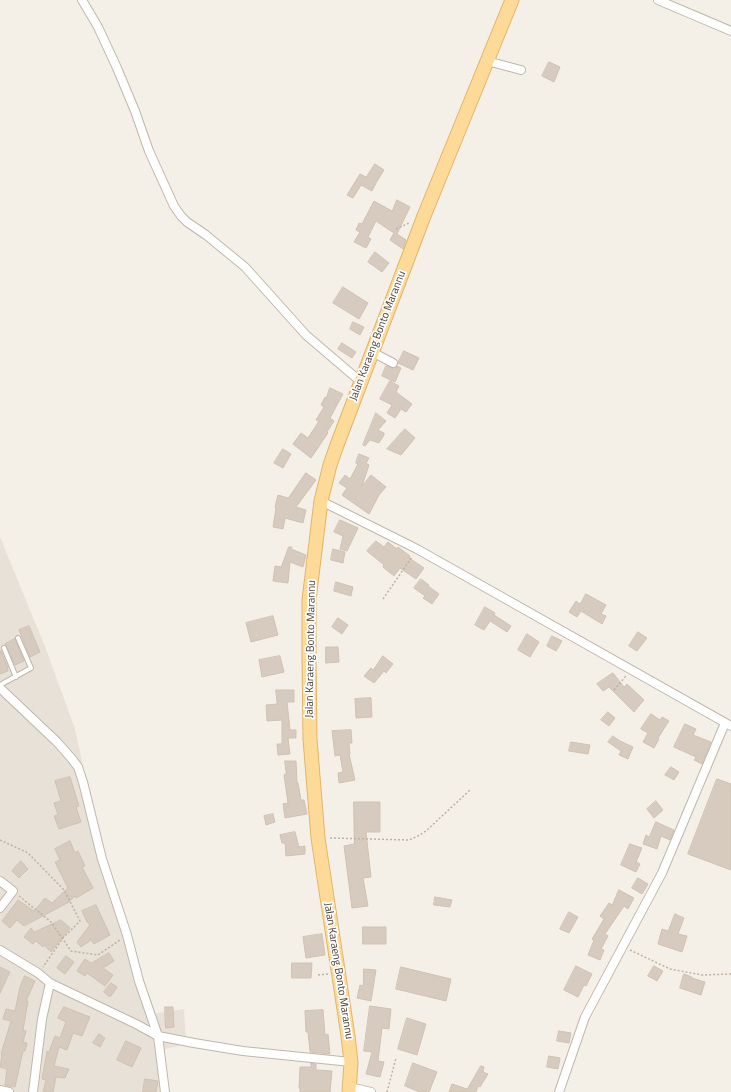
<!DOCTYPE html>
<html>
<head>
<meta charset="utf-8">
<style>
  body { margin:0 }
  canvas { display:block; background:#f4f0e8 }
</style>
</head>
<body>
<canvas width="731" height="1092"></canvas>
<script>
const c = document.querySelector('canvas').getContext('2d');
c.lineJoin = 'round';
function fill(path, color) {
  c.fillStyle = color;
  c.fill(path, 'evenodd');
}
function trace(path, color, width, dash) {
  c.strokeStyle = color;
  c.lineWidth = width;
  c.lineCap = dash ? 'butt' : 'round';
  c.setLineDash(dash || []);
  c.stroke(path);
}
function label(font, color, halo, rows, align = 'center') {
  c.font = font + ' "Titillium Web",sans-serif';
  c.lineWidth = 3.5;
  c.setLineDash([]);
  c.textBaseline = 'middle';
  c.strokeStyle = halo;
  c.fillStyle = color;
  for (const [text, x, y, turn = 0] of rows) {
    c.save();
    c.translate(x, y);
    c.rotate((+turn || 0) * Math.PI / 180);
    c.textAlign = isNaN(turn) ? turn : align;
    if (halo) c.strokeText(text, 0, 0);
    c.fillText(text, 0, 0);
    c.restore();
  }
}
fill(new Path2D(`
  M0,537l46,112 29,80 31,144 46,141 32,-5 2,35 -21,5 -3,23 1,20h-163z`), '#e8e1d7');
const building = new Path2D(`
  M549,62l11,5 -6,15 -12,-6z
  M375,164l9,6 -8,13 -4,8 -11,-6 -8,13 -6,-3 13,-21 6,3z
  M397,200l13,7 -13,27 9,6 -3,9 -13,-9 4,-7 -18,-12 -8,16 3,2 -5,9 -12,-6 6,-10 -4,-2 3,-7 3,1 12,-23 18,10z
  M375,252l14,11 -7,9 -14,-10z
  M343,287l25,16 -9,16 -26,-16z
  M353,322l11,5 -4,8 -10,-6z
  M342,343l14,9 -4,6 -14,-9z
  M404,351l15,7 -6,12 -15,-7z
  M386,366l7,2 4,-2 4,2 -6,14 -13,-6z
  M390,381l9,5 -3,6 16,12 -6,8 -5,-3 -6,9 -8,-5 5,-8 -12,-6z
  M330,388l13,6 -13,24 4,3 -7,11 1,1 -17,25 -18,-14 8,-11 7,5 11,-17 -3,-1 8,-13 -3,-2 4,-8 1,1z
  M376,413l10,8 -8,9 6,3v2l-5,8 -9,-3 -5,6 -2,-1z
  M405,429l10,9 -14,17 -14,-6z
  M283,449l8,5 -8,14 -9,-5z
  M359,454l10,4 -3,5 3,2 -7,21 9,-11 15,12 -7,8 -10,19 -27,-19 5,-7 -8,-5 6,-8 5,4 8,-15 -2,-1z
  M306,473l10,7 -20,27 10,3 -3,13 -18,-5 -2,11 -10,-2 3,-19 -1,-1 3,-12 10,3z
  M340,520l18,8 -11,23 -7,-2 3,-13 -9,-4z
  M376,541l8,6 4,-5 9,7 1,-2 12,9 -1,2 15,10 -8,11 -16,-11 -6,8 -11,-9 1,-2 -17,-14z
  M289,547h3l-1,2 15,6 -3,12 -13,-5 -2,21 -15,-2 2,-15 6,1z
  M333,549l12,3 -2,11 -12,-3z
  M421,579l8,6 -1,1 11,8 -7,10 -9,-6 2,-2 -11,-8z
  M336,582l17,5 -2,9 -17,-5z
  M586,594l20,11 -5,9 5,2 -4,8 -21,-13 -4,6 -8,-5 7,-11 4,3z
  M485,607l10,6 -1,2 17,11 -4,6 -17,-11 -6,9 -9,-5z
  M273,616l5,19 -27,7 -5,-19z
  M338,618l10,7 -6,9 -10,-7z
  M29,626l11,26 -10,5 -11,-27z
  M638,632l9,6 -10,13 -8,-5z
  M527,634l12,8 -9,15 -12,-7z
  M552,636l10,5 -6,10 -9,-5z
  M15,639l9,22 -9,4 -10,-21z
  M326,647h12l1,15 -13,1z
  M0,651h1l7,17h-1l1,3 -8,3z
  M280,656l4,16 -22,5 -3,-17z
  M383,656l10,8 -7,9 -2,-2 -10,12 -10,-7 7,-8 2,2z
  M613,673l11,14 3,-3 17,16 -10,12 -25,-25 -6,4 -6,-7z
  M276,690h18v12h-7l3,28h6v8h-8l2,16 -12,1 -1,-11h5v-24l-15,1 -1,-16 11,-1z
  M371,698l1,19 -16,1 -1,-19z
  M608,712l7,6 -6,8 -8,-6z
  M651,714l9,6 2,-3 7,4 -11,17 1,1 -5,9 -11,-6 5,-9 -7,-4z
  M685,724l11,5 -3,6 18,7 -9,22 -8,-4 2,-3 -22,-10z
  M351,730l1,13h-3l1,11h-1l6,26 -16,3 -1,-10 5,-1 -3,-17 -5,1 -3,-25z
  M613,736l7,5 13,6 -5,12 -9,-4 2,-4 -13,-9z
  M571,742l19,3 -2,9 -19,-3z
  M285,761h11l1,22h1l3,17h3l3,14 -22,4 -2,-14 5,-1 -4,-28 2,-1z
  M671,767l8,5 -5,8 -9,-5z
  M70,777l9,29 -3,1 5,15 -22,7 -5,-13 4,-1 -4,-12 7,-2 -6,-20z
  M717,779l14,5v86l-43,-16z
  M656,801l7,9 -9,8 -7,-9z
  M354,802h26v30h-14l5,45 -8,1 5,28 -16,2 -8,-62 10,-2z
  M273,814l2,8 -9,3 -2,-9z
  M656,822l18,8 -4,10 -9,-4 -4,13 -14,-5 3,-9 3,2z
  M295,832l4,15 6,-1v8l-19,2 -1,-13h-3l-2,-8z
  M70,841l5,12 3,-2 7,15 -3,1 11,21 -17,10 -1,-2 -6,6 -45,24 -7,-6 -7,8 -8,-7 16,-21 16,11 11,-13 7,5 16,-15 -13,-26 5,-2 -5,-11z
  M630,844l12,4 -6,14 4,2 -4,8 -15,-7z
  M21,861l7,8 -9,9 -7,-7z
  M638,878l10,6 -6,10 -10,-6z
  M619,890l15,8 -6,11 -4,-3 -19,28 3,2 -7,13 3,1 -4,10 -12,-5 6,-15 -2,-1 12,-20 -4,-3 9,-13 3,2z
  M435,897l17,3 -2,7 -16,-2z
  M96,905l14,30 -16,9 -3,-4 -10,7 -4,-5 13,-17 -3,-3 -5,-11z
  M569,912l9,5 -9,16 -9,-4z
  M675,914l9,4 -6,16 9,2 -5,16 -24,-8 4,-15 6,2z
  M61,920l9,8 -19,24 -7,-7 -1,2 -7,-6 -3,3 -9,-7 7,-9 3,4z
  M363,927h23v17h-23z
  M322,934l3,21 -19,3 -3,-21z
  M109,953l5,8 -11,7 10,7 -8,11 -18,-13 -2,3 -8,-5 8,-12 6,4z
  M66,956l8,6 -9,12 -8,-6z
  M292,963h20l-1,15h-19z
  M576,966l16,8 -6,12 -2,-1 -6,12 -14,-7z
  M654,966l9,5 -6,10 -9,-5z
  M0,967l10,5 -10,21z
  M401,967l50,12 -5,22 -50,-12z
  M364,969l12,1 -5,31 -14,-3 3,-13 3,1z
  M684,974l8,3v1l13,4 -4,13 -21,-7z
  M25,976l10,5 -9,20h2l-5,29 3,1 -3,11 4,1 -2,8h-2l-8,36 -10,-2 2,-16 -7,-2 2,-12 -1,-1 10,-33 -8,-2 3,-10 9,2 5,-24z
  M111,983l6,4 -6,9h-3l-4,-4z
  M370,1006l21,3 -2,20 -7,-1 -4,33 6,1 -4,15 -14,-3 6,-22 -8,-1z
  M64,1007l26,10 -8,19 -9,-3 -6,17 -8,-3 -5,19 15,3 -4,9 -9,-1 -3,15h-10l3,-12 -4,-1 5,-28 2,1 6,-16 5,2 6,-16 -8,-4z
  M165,1007h8l1,20 -8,1z
  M323,1010l2,25 3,-1 2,20 -20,-2 -2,-20h-2l-1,-21z
  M407,1018l19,6 -9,31 -19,-6z
  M559,1031l12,2 -2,10 -12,-2z
  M99,1034l6,4 -5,9 -7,-4z
  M126,1041l15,7 -9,19 -15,-7z
  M549,1056l11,2 -2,11 -11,-2z
  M311,1063l5,1v6l16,1 -2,21h-30v-4h-1l1,-21h11z
  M413,1063l24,9 -8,20h-9l-15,-6z
  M481,1066l3,1 -1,5 5,2 -8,13 -2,-1 -2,6h-27l3,-8 15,5z
  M145,1079l13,2 -2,11h-13z`);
fill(building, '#d6cbbe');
trace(building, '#d1c2b1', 1);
const service = new Path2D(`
  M4,648l12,29
  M0,685l31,-17 -13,-30`);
const minor = new Path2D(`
  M82,0l16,27 19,41 18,43 14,40 25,55 7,10 6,6 19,13 39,32 61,68 55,47
  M658,0l73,31
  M487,61l34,9
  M372,352l21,11
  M321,501l96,48 314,177
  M0,688l57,54 15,17 6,8 5,15 19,77 25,76 12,46 19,55 7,56
  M0,881l13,10 -13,17
  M0,950l38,23 12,10 86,41 22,12 36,7 49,8 108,11
  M350,1087l21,5
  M0,1090l9,2
  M33,1092l9,-73 8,-36
  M559,1092l26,-75 77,-144 63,-150`);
const primary = new Path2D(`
  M349,1092l2,-30 -3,-26 -30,-198 -8,-99 -1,-83v-56l12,-99 9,-36 7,-20 87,-229 88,-216`);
trace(service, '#c0b7ab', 6);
trace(minor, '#c0b7ab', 10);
trace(primary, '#e3b567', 15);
trace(new Path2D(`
  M396,229l13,-6
  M383,599l29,-42
  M614,690l12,-14
  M330,838l79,2 9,-4 8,-5 44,-41
  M0,840l28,13 36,37 16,31 -17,17 -20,29
  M19,896l32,26 20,29 27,4 22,-15
  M630,950l40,19 32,6 29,-1
  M318,975l10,-1
  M387,1092l9,-34`), '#c1b29c', 1.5, [2, 2]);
trace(service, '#fff', 4);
trace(minor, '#fff', 8);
trace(primary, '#feda98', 13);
label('11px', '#484037', '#fff', [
  ["Jalan Karaeng Bonto Marannu",378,336,-69],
  ["Jalan Karaeng Bonto Marannu",311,649,-89],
  ["Jalan Karaeng Bonto Marannu",338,971,81]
]);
</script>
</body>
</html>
